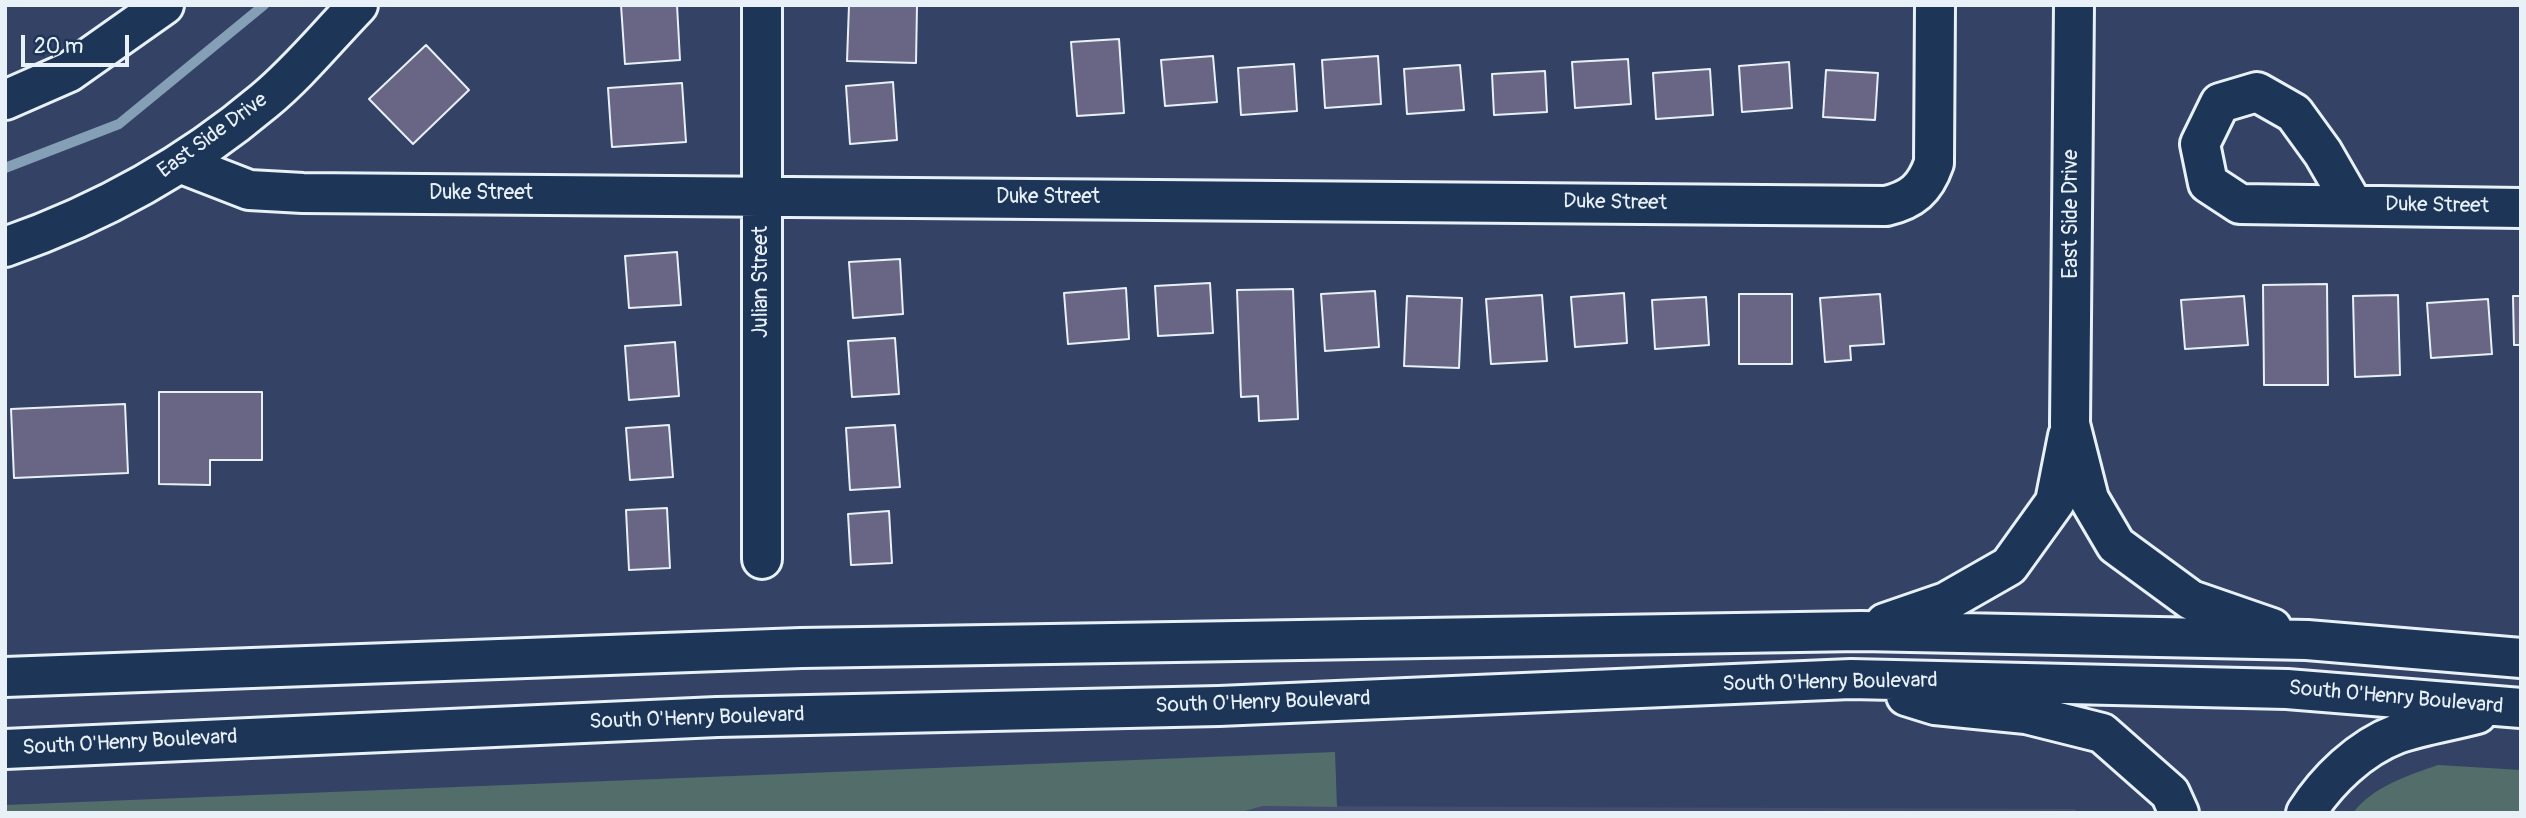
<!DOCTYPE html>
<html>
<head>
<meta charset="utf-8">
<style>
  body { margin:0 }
  #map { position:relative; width:2526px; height:818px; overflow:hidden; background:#344365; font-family:Pangolin,sans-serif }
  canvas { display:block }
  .frame { position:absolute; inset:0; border:7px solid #e8f1f8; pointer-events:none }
  .scale { position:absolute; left:21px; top:35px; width:108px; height:32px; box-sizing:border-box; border:4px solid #e8f1f8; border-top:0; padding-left:9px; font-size:21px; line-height:24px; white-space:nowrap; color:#e8f1f8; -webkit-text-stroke:5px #1d3557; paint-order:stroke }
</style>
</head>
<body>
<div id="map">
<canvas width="2526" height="818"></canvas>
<div class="frame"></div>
<div class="scale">20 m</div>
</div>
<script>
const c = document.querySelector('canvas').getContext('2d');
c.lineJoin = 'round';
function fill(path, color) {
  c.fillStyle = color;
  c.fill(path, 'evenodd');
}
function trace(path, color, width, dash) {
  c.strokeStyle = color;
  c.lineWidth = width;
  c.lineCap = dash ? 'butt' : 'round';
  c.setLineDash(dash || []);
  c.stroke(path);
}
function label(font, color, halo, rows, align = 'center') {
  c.font = font + ' Pangolin,sans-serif';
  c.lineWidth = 5;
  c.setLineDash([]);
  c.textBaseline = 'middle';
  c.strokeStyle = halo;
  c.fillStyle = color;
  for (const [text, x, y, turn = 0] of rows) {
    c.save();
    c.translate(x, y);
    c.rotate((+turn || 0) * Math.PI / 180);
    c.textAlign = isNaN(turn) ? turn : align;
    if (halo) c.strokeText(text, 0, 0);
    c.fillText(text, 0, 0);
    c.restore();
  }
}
fill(new Path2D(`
  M1263,806l812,3 2,4h-839z`), '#444d6f');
fill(new Path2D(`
  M1335,752l2,55 -74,-1 -25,7h-1233v-8z
  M2438,765l83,5v43h-168c19,-26 56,-38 85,-48z`), '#536d6a');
trace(new Path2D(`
  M5,168l114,-44 145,-119`), '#859fb7', 10);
const building = new Path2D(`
  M621,5h56l3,55 -55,4z
  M849,5h68l-1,58 -69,-2z
  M1119,39l5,74 -47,3 -6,-74z
  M426,45l43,45 -56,54 -44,-45z
  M1213,56l4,46 -52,4 -4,-46z
  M1378,56l3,48 -56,4 -3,-48z
  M1628,59l3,45 -56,4 -3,-46z
  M1789,62l3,46 -50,4 -3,-46z
  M1294,64l3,47 -56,4 -3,-47z
  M1460,65l4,45 -57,4 -3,-45z
  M1710,69l3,46 -57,4 -3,-46z
  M1826,70l52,3 -3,47 -52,-3z
  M1545,71l2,41 -53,3 -2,-41z
  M893,82l4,58 -47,4 -4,-58z
  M682,83l4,59 -74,5 -4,-59z
  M677,252l4,53 -52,3 -4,-52z
  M900,259l3,55 -50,4 -4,-56z
  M1210,283l3,50 -55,3 -3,-50z
  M2327,284l1,101h-64l-1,-100z
  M1126,288l3,51 -61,5 -4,-51z
  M1293,289l5,130 -39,2 -1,-25 -17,1 -4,-107z
  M1375,291l4,56 -54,4 -4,-57z
  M1624,293l3,50 -52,4 -4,-50z
  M1739,294h53v70h-53z
  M1880,294l4,50 -34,2 1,14 -26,2 -5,-64z
  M1542,295l5,66 -56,3 -5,-65z
  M2398,295l2,80 -45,2 -2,-81z
  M1407,296l55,2 -3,70 -55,-2z
  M2244,296l4,49 -63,4 -4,-49z
  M2513,296h8v49h-7z
  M1706,297l3,48 -54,4 -3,-49z
  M2488,299l4,55 -61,4 -4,-55z
  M895,338l4,56 -47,3 -4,-56z
  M675,342l4,54 -50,4 -4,-54z
  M159,392h103v68h-52v25l-51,-1z
  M125,404l3,69 -114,5 -3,-69z
  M669,425l4,52 -43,3 -4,-52z
  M895,425l5,62 -50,3 -4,-62z
  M667,508l3,60 -41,2 -3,-60z
  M889,511l3,52 -41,2 -3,-51z`);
fill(building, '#696585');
trace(building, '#e8f1f8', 2);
const minor = new Path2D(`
  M5,100l64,-28 95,-67
  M182,164l67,26 54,3 1583,13c26,-6 39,-17 48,-43l1,-158
  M2353,205l-30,-52 -29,-40 -37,-21 -37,11 -20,41 8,39 32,21 281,4
  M5,247c95,-33 182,-81 259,-146 34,-28 63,-64 94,-96
  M762,559v-554`);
const major = new Path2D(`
  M2070,424l4,-419`);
const highway = new Path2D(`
  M2070,424l19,75 27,46 75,55 81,28
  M1885,623l61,-21 63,-36 46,-64 13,-66
  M5,677l796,-29 1060,-17 446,9 214,18
  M1906,696l29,9 91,9 76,19 68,60 9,20
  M5,749l712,-32 502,-11 632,-27 436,10 234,19
  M2306,813c21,-33 54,-65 91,-79 25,-9 54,-13 80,-20`);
trace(minor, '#e8f1f8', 44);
trace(major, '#e8f1f8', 44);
trace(highway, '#e8f1f8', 44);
trace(minor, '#1d3557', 38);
trace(major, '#1d3557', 38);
trace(highway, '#1d3557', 38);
label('21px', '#e8f1f8', '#1d3557', [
  ["East Side Drive",213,136,-36],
  ["Duke Street",481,194],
  ["Duke Street",1048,198],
  ["Duke Street",1615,203,1],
  ["Duke Street",2437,206,1],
  ["East Side Drive",2072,214,-90],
  ["Julian Street",762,282,-90],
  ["South O'Henry Boulevard",1830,683,-1],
  ["South O'Henry Boulevard",2396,698,5],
  ["South O'Henry Boulevard",1263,703,-2],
  ["South O'Henry Boulevard",697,719,-2],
  ["South O'Henry Boulevard",130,743,-3]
]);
</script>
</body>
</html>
